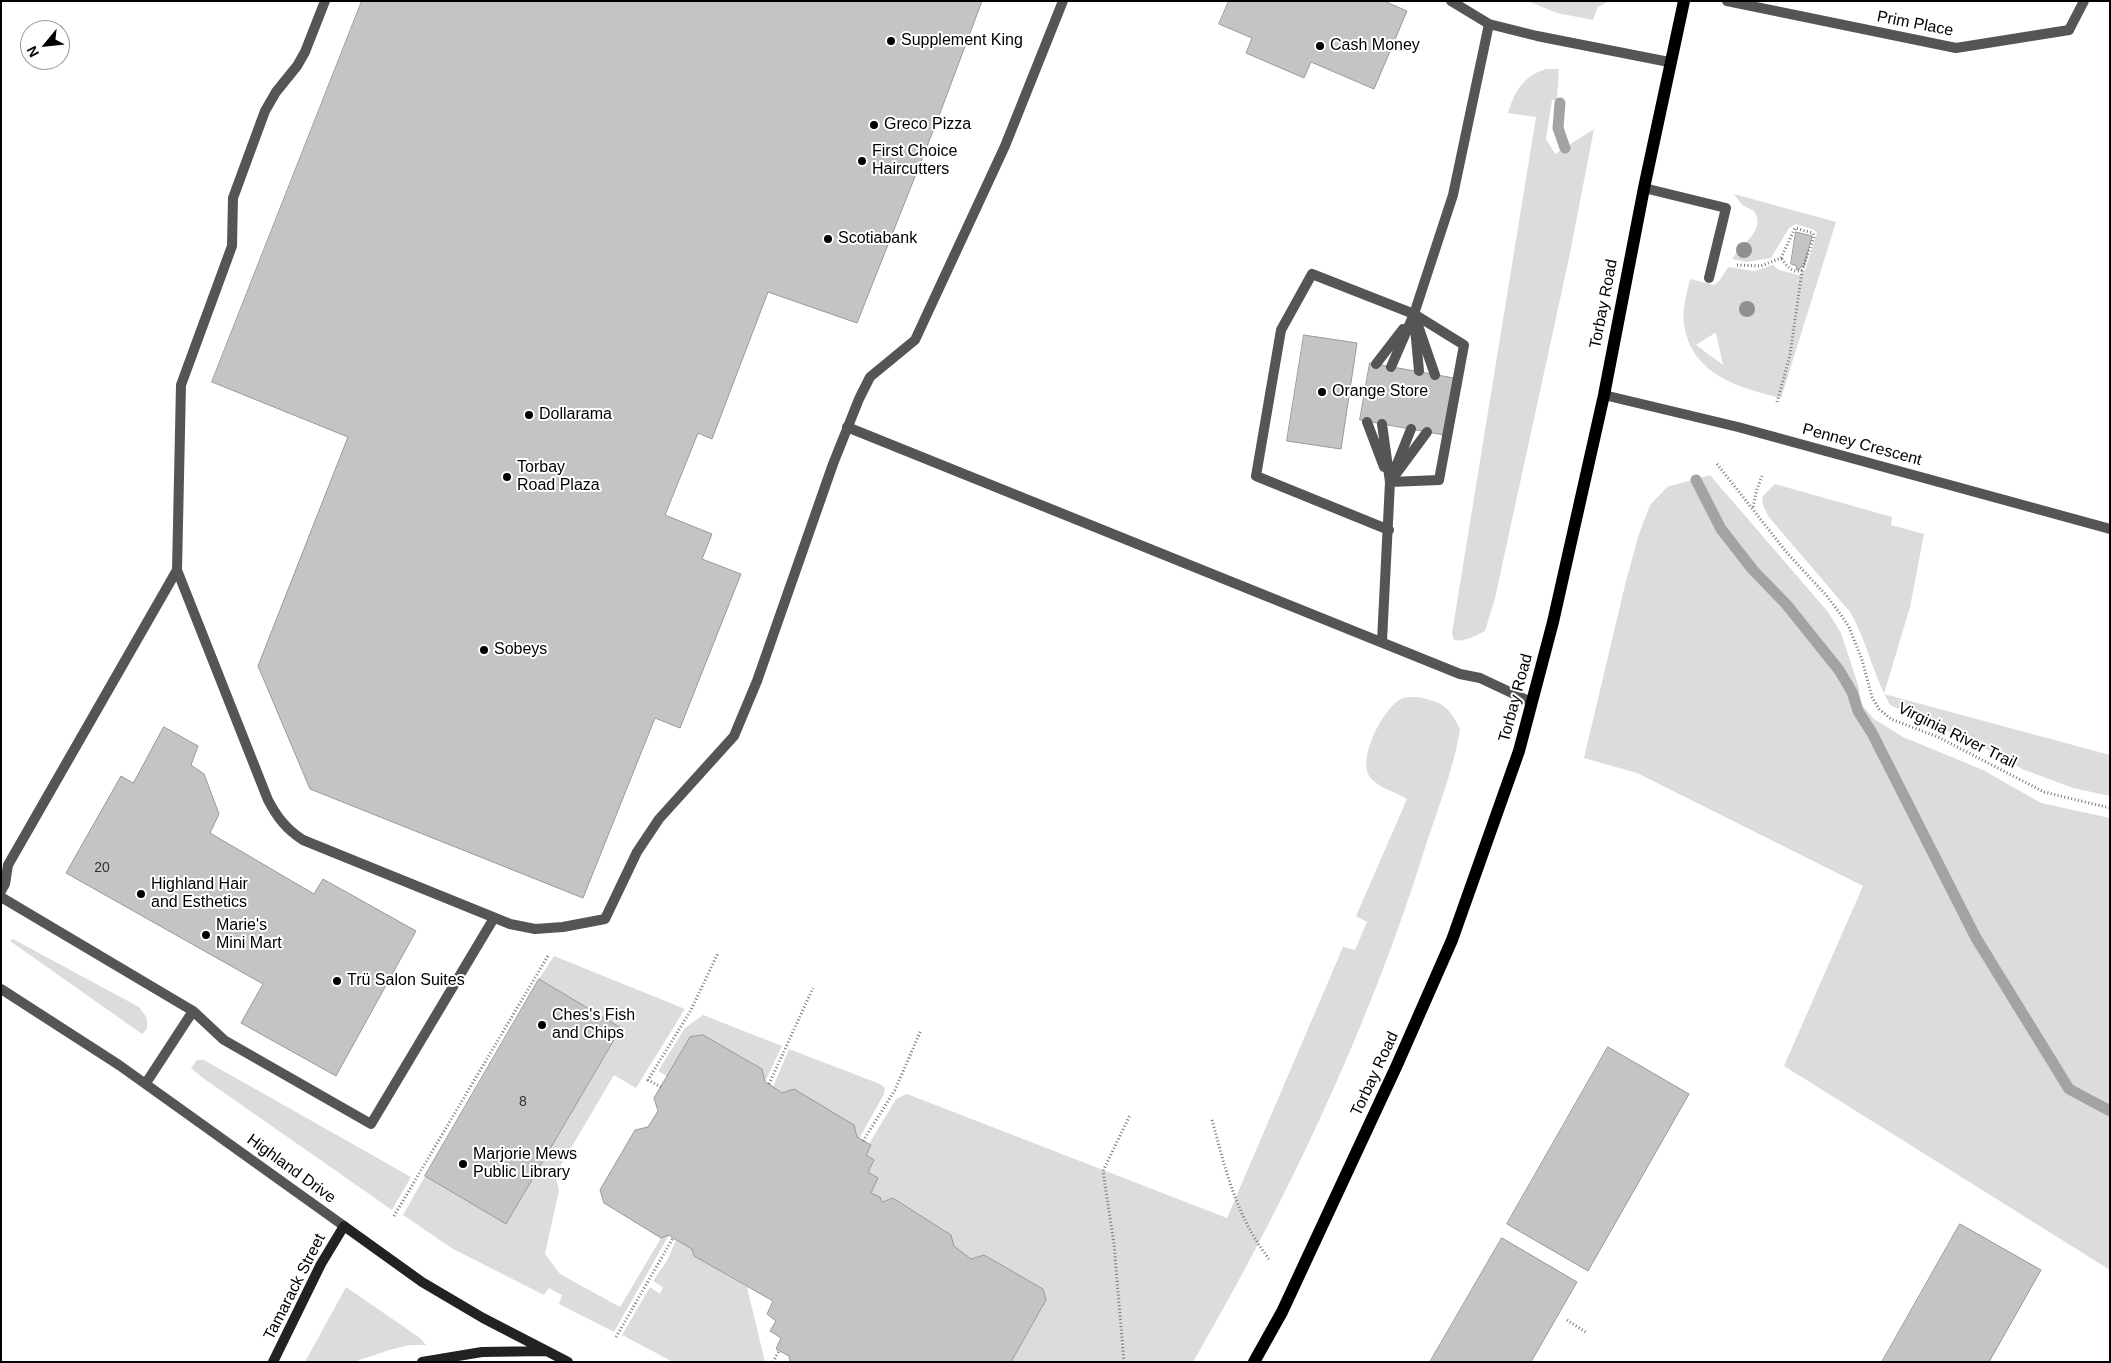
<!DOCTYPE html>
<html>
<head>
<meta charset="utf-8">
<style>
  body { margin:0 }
  #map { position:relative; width:2111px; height:1363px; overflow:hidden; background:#fff; font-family:Helvetica,sans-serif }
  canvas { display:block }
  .frame { position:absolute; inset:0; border:2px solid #000; pointer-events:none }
  .north { position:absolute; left:20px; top:20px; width:50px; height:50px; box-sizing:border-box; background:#fff; border:1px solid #999; border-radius:50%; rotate:242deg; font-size:14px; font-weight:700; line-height:20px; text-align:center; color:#000 }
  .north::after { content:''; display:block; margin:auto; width:18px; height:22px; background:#000; clip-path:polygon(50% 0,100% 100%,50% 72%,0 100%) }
</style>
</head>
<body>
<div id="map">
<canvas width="2111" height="1363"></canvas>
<div class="frame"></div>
<div class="north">N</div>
</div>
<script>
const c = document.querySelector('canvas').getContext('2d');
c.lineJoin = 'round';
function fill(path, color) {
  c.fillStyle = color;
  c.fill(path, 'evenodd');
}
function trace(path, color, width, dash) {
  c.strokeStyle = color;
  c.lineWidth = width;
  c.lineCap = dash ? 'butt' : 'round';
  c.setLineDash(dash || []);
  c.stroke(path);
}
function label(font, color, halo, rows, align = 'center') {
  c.font = font + ' Helvetica,sans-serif';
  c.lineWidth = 4;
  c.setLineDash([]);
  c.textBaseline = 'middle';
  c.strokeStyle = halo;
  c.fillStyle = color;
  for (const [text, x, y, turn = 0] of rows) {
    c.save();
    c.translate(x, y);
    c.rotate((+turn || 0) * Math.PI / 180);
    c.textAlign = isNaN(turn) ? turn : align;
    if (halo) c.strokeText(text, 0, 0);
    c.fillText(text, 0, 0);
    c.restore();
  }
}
fill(new Path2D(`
  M1527,1h82l-11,6 -5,13 -36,-7z
  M1546,69h13l-2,31h-5l-6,39 9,15 39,-25 -25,129 -74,340 -10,33c-10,5 -20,11 -31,9l-2,-7 84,-516 -28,-4c7,-22 15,-37 38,-44z
  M1734,194l102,28 -55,176c-41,-10 -90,-23 -97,-74 -2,-15 3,-31 6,-45l24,6 6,-5 8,-13 26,4 19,-6 6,5 20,5 6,-5 12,-37 -3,-3 -18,-6 -7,4 -18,30 -24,4 -15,-3c9,-15 35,-29 22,-48l-12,-6zM1715,333h1l7,32 -27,-20z
  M1710,475l118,137 13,21 17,52 4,20 12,14 29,18 80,33 58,33 69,15v452l-326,-204 79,-180 -226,-113 -53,-15 41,-173 14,-51 11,-29 17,-18z
  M1775,484l117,33 -1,8 33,9 -14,73 -26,87 226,61v41l-37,-8 -51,-19 -25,-15 -107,-49c-17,-30 -23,-64 -40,-93l-82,-96 -5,-11 -1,-8z
  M1417,697c25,5 31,8 43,32 -6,40 -23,81 -35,119 -55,177 -139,354 -232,514h-182l35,-62 -3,-11 -59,-34 -13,4 -17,-13 -3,-11 -58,-37 -11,4 -2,-5 -9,-4 7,-15 -10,-6 6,-12 -8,-5 5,-10 -2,-1 27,-45 11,-5 320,124 116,-271 12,3 12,-28 -11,-6 51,-117c-11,-7 -29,-11 -37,-22 -13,-18 13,-69 31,-78 4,-2 11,-2 16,-2z
  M13,939l126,68 8,11v11l-5,5 -132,-93z
  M554,956l131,53 -49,79 -22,-13 -59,100 4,15 -14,64 15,20 60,33 41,-69 8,-3 -55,97 -55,-28 3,-9 -13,-7 -5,7 -91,-46 -50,-34 22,-39 81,48 115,-195 -82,-50z
  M703,1015l79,31 -17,36 -3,-13 -59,-34 -13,2 -23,39 -9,-5 27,-43z
  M789,1049l91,35 5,4 -1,6 -25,45 -65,-50 -12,4 -9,-6z
  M197,1060h7l207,117 -19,33 -189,-132 -12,-10z
  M676,1240l16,9 2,7 53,31 18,75h-92l-51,-27 28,-48 10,7 3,-7 -10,-6 15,-22z
  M346,1287l74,51 6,7h-16l-21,5 -35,12h-49z`), '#dcdcdc');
trace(new Path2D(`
  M1560,103l-2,25 7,20
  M1696,480l25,49 32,41 33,34 53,66 13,22 6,19 14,22 104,205 93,151 41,22`), '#a3a3a3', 11);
const building = new Path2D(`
  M362,1h620l-45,120 -80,202 -89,-31 -56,147 -14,-6 -33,82 47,19 -10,25 39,15 -61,154 -25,-10 -72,180 -273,-109 -52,-123 90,-229 -136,-55z
  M1229,1h155l23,10 -33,78 -63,-27 -7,16 -58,-25 6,-15 -33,-14z
  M1796,232l16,4 -8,31 -3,-1 -2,4 -3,-1 1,-3 -6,-2z
  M1304,335l53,8 -16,106 -54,-8z
  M1370,363l84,15 -10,57 -84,-15z
  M164,727l34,19 -7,19 13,9 15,40 -9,19 104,61 9,-15 93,52 -80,145 -95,-53 22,-39 -197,-111 55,-97 12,7z
  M539,979l82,49 -115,196 -81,-48z
  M703,1035l59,34 3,13 4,2 13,9 12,-4 60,36 3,12 14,8 -5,10 8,5 -6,12 10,6 -7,15 9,4 2,5 11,-4 58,37 3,11 17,13 13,-4 59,34 3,11 -35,62h-221l-1,-6 -13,-7 5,-11 -11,-7 6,-10 -9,-7 6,-13 -79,-45 -2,-7 -19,-11 -4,-3 -8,3 -57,-35 -4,-13 35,-60 13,-3 10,-16 -4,-13 36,-61z
  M1608,1047l81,47 -101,177 -81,-47z
  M1960,1224l81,46 -52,92h-107z
  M1502,1238l75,44 -46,80h-101z`);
fill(building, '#c4c4c4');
trace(building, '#999', 1);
trace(new Path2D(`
  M1737,265l24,1 20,-8 14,-30 18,5 1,4 -12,33c-10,4 -15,-4 -21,-12
  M1777,402l13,-47 12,-84
  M1717,464l71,90 38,41 15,20 8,12 13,33 10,37 7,12 12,10 47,18 106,55 66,16
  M1753,507l4,-18 5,-13
  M769,1084l44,-96
  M661,1087l-13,-7 43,-70 27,-57
  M1212,1120c14,51 24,96 57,139
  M863,1141l32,-51 26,-60
  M394,1216l155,-262
  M1567,1320l20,13
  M616,1337l57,-99
  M773,1362l6,-11
  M1124,1362l-10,-118 -11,-73 27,-56`), '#777', 3, [1, 2.5]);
trace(new Path2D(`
  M325,1l-20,51 -8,14 -21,26 -11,19 -32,87 -1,48 -51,139 -4,185 91,230c9,17 18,29 35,40l207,84 25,5 28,-2 42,-8 32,-67 22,-33 75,-83 23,-55 76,-217 26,-65 11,-22 45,-37 90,-194 58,-145
  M1451,1l38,23 48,12 132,26
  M2069,30l15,-29
  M1644,188l82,20 -17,70
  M1414,314l21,61
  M1415,328l4,43
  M1376,364l27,-35
  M1391,367l23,-53 39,-119 36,-171
  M1367,422l17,45
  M1382,424l8,58 -8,159
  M847,427l613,247 20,4 51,24
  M1395,469l16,-40
  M1390,482l37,-50
  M1389,530l-133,-54 25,-146 31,-56 102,40 50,31 -25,135 -49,2
  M1,891l4,-7 3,-19 169,-295
  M1,897l192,114 31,29 147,84 123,-206
  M146,1083l47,-72`), '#555', 10);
trace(new Path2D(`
  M1727,1l229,47 113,-18
  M1604,395l134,32 372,102
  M1,989l118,76 225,161`), '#555', 10);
trace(new Path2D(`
  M273,1362l48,-98 23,-38 78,56 61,36 85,44
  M422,1362l60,-10 65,-1`), '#222', 10);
trace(new Path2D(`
  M1254,1362l28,-50 115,-247 55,-125 67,-189 34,-129 51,-227 40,-207 40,-187`), '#000', 12);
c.fillStyle = '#8f8f8f';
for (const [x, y] of [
  [1744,250],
  [1747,309]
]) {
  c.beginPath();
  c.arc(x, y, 8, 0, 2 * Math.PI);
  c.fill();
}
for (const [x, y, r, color] of [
  [891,41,5,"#000"],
  [1320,46,5,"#000"],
  [874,125,5,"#000"],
  [862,161,5,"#000"],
  [828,239,5,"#000"],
  [1322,392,5,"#000"],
  [529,415,5,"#000"],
  [507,477,5,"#000"],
  [484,650,5,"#000"],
  [141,894,5,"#000"],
  [206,935,5,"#000"],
  [337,981,5,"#000"],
  [542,1025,5,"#000"],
  [463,1164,5,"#000"]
]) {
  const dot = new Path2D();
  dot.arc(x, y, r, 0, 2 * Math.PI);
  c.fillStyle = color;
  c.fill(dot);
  trace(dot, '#fff', 2);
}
label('14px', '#313131', null, [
  ["20",102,868],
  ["8",523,1102]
]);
label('16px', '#000', '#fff', [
  ["Prim Place",1915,24,11],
  ["Torbay Road",1604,304,-79],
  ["Penney Crescent",1862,445,15],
  ["Torbay Road",1516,698,-75],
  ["Virginia River Trail",1957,736,26],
  ["Torbay Road",1375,1074,-65],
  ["Highland Drive",291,1169,36],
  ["Tamarack Street",295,1287,-63]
]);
label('16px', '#000', '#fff', [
  ["Supplement King",901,41],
  ["Cash Money",1330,46],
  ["Greco Pizza",884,125],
  ["First Choice",872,152],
  ["Haircutters",872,170],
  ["Scotiabank",838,239],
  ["Orange Store",1332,392],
  ["Dollarama",539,415],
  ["Torbay",517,468],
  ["Road Plaza",517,486],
  ["Sobeys",494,650],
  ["Highland Hair",151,885],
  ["and Esthetics",151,903],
  ["Marie's",216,926],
  ["Mini Mart",216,944],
  ["Trü Salon Suites",347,981],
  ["Ches's Fish",552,1016],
  ["and Chips",552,1034],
  ["Marjorie Mews",473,1155],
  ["Public Library",473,1173]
], 'left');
</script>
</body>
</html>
